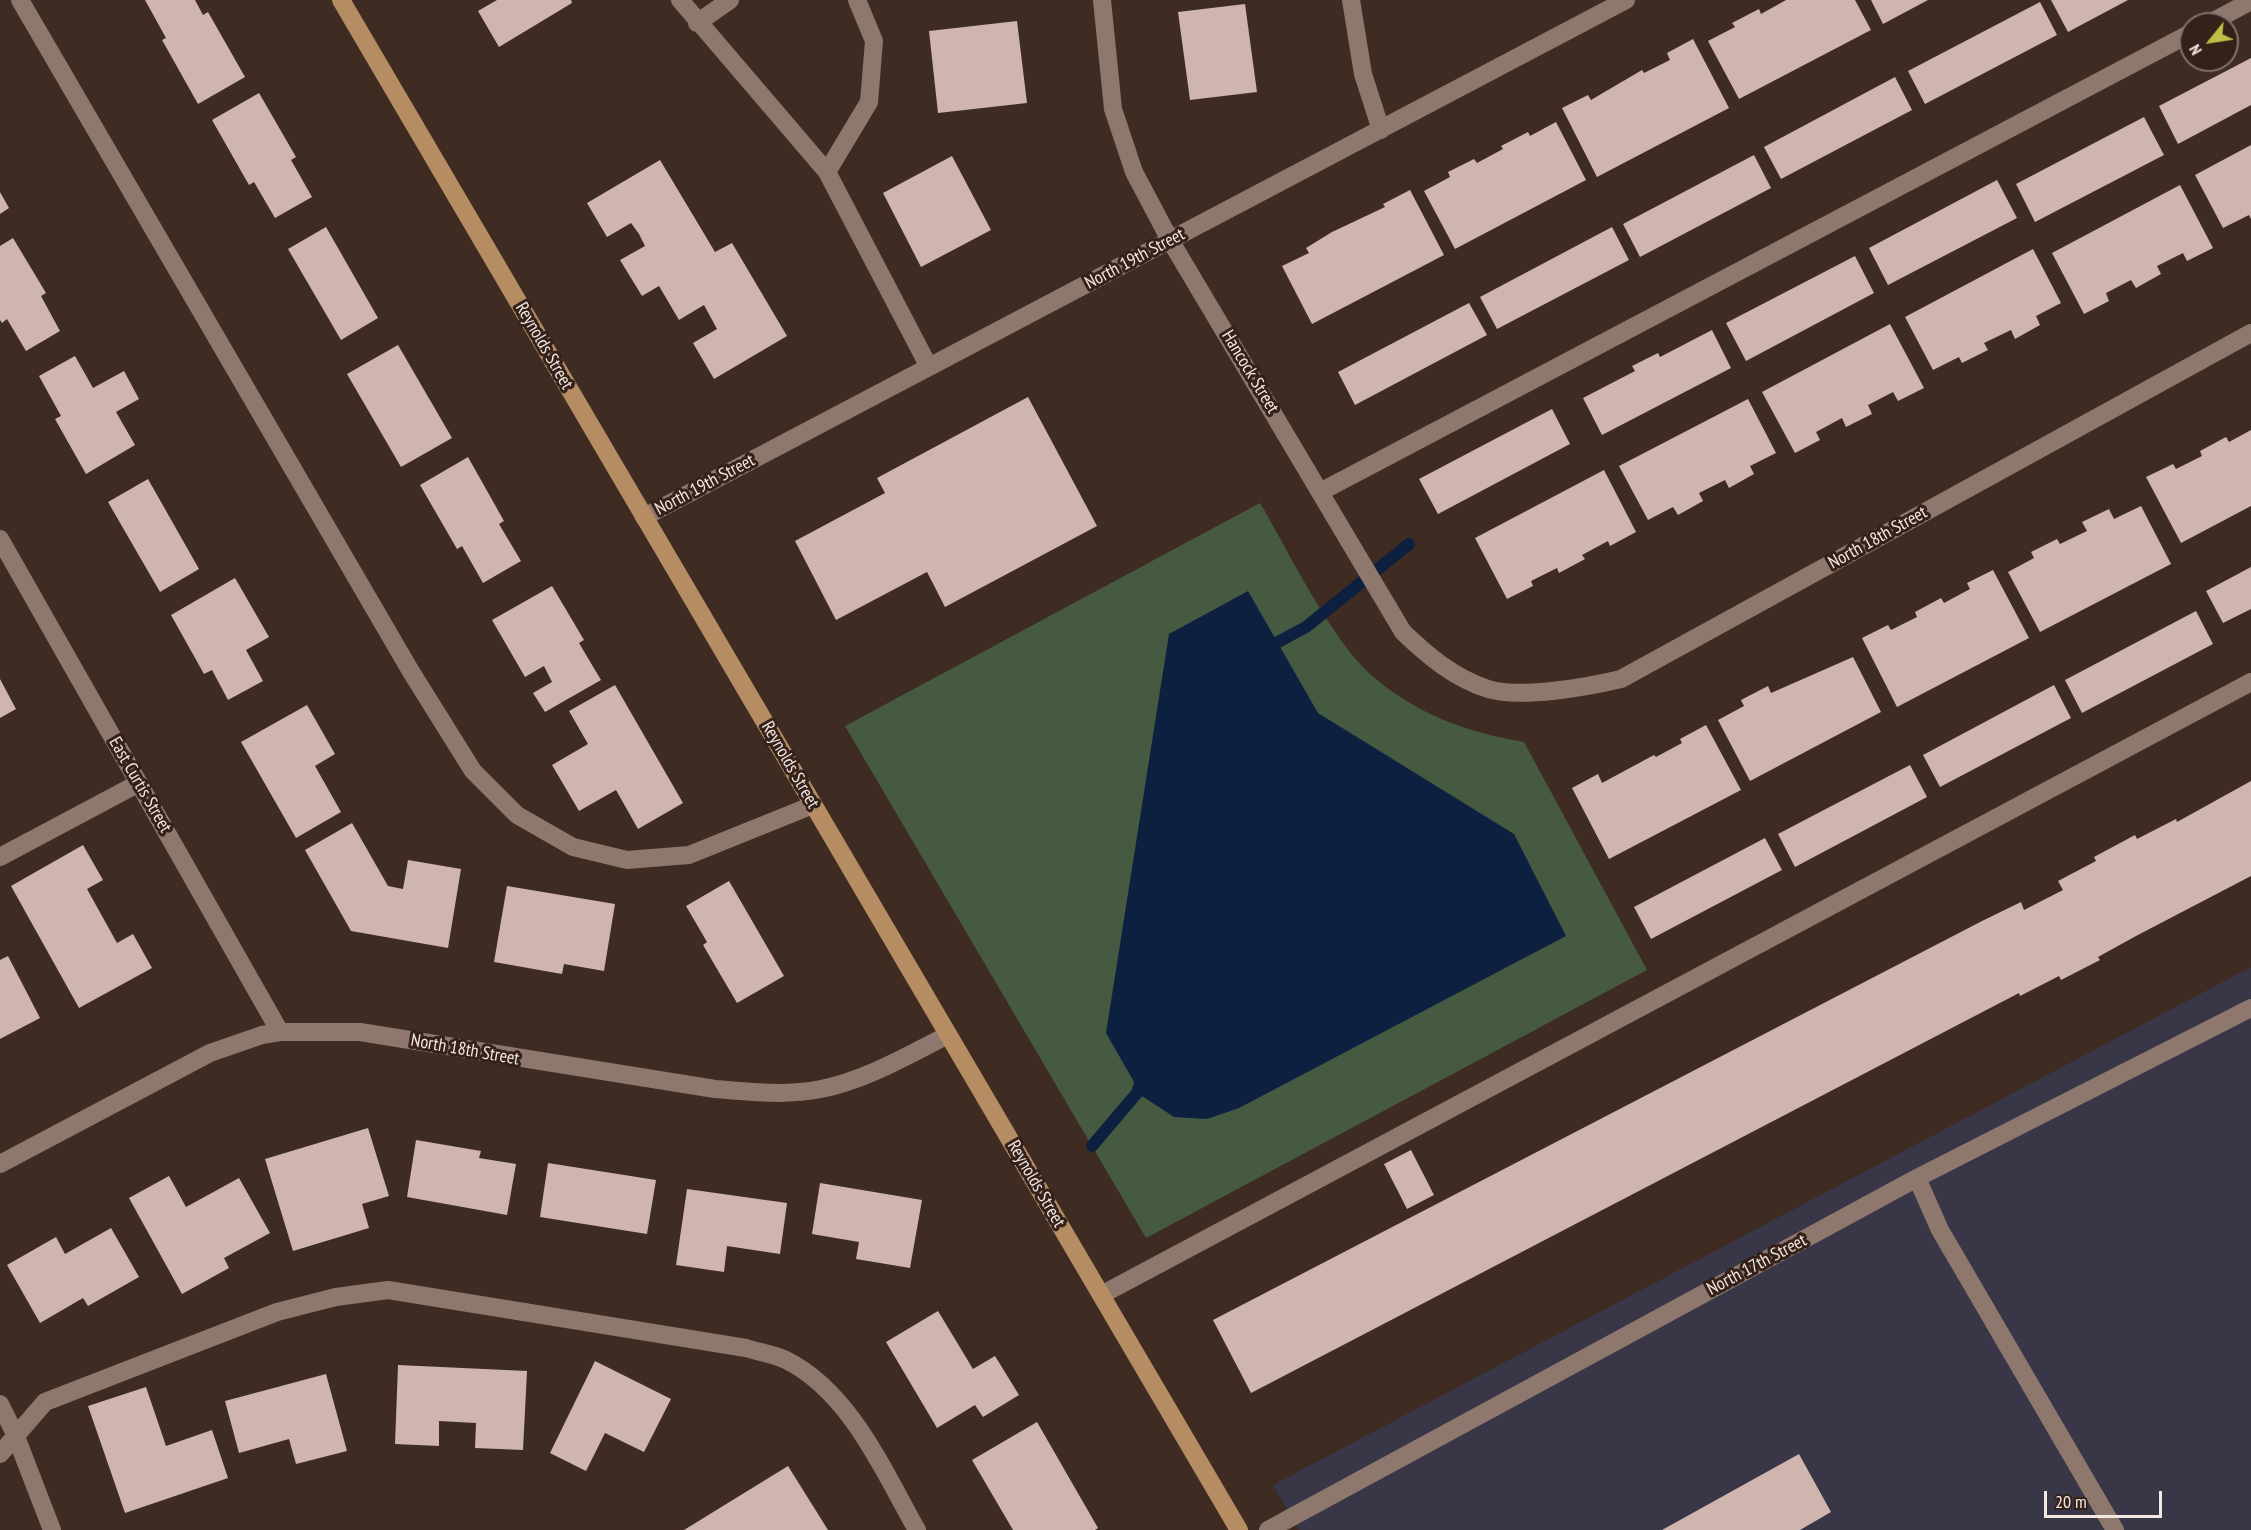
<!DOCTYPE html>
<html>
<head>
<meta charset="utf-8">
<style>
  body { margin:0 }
  #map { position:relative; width:2251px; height:1530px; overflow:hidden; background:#3e2c23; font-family:"PT Sans Narrow",sans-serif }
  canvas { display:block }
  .north { position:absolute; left:2179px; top:12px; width:60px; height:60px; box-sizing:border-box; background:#34221a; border:2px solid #80716a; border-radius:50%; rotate:240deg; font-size:16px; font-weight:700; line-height:24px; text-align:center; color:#f3e7e1 }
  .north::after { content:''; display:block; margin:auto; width:21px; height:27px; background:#bcbf44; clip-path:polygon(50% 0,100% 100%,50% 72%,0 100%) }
  .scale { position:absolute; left:2044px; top:1491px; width:118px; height:27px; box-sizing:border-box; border:3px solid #f3e7e1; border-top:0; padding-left:8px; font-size:18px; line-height:21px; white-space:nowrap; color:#f3e7e1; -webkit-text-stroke:4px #34221a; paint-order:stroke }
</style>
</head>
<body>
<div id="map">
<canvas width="2251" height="1530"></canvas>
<div class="north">N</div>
<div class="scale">20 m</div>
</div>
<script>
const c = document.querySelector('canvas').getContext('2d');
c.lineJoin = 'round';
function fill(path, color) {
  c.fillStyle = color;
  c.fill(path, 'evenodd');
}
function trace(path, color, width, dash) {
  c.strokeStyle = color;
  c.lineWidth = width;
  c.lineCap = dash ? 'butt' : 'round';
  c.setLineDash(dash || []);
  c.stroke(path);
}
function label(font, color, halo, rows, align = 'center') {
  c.font = font + ' "PT Sans Narrow",sans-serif';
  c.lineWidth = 6;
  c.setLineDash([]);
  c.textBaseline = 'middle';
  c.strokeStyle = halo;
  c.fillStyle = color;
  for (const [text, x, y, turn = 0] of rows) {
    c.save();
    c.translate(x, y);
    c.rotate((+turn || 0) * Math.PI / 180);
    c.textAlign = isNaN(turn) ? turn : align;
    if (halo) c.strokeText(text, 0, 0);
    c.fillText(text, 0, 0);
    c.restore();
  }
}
fill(new Path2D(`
  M2251,967v563h-952l-26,-45z`), '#393647');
fill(new Path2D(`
  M1260,503c29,49 70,135 111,172 45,39 95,57 153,67l123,228 -501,268 -301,-512z`), '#465a41');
fill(new Path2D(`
  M1248,591l70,122 196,121 52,102 -327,172 -32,11 -33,-2 -32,-21 -36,-63 63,-399z`), '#0e203f');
trace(new Path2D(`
  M1265,649l41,-22 103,-83
  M1092,1146l45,-53 6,-18`), '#0e203f', 12);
fill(new Path2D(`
  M145,0h50l8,15 5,-3 37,65 -47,27 -36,-64 4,-2z
  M497,0h74l1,3 -73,44 -21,-36z
  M1786,0h69l16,30 -132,69 -31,-58 27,-14 -3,-4 27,-14 2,5z
  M1871,0h57l-45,24z
  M2051,0h77l-60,32z
  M2040,2l17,33 -132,69 -17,-33z
  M1245,4l12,88 -67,8 -12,-88z
  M1017,21l10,82 -89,10 -9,-82z
  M1693,39l36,69 -132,69 -35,-69 26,-13 3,5 51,-30 2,3 26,-13 -3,-7z
  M2251,58v47l-73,39 -19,-38z
  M1895,77l17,33 -131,69 -17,-32z
  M259,93l37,64 -5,3 21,37 -37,21 -21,-36 -5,3 -37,-65z
  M2144,117l20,38 -129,67 -19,-38z
  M1556,122l30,58 -131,69 -31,-58 26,-14 -2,-5 26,-13 3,4 26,-14 -2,-3 27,-14 2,4z
  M2251,145v74l-2,-4 -26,13 -28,-53z
  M1754,155l17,33 -131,69 -17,-33z
  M952,156l39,74 -70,37 -38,-74z
  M660,160l55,92 17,-9 55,93 -73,43 -21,-36 24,-14 -13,-24 -25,15 -20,-34 -17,10 -22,-36 25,-14 -6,-12 -8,-11 -24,14 -20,-34z
  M1997,180l20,38 -129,67 -19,-37z
  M2180,185l33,63 -26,13 -4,-8 -26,13 4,8 -25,14 -5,-8 -25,13 3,8 -25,13 -32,-61z
  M1410,190l34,65 -132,69 -30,-58 27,-13 -3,-5 26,-16 53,-25 -2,-3z
  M0,192l9,16 -9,6z
  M326,227l52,91 -37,22 -53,-91z
  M1612,227l17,33 -132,69 -17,-32z
  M13,238l33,55 -5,3 19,35 -34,20 -19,-32 -5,4 -2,-3v-74z
  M2033,249l28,54 -25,13 4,9 -25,14 -4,-9 -27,13 4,7 -26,13 -3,-6 -26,13 -28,-53z
  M1855,256l19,37 -128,68 -20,-38z
  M1469,303l18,32 -132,70 -17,-33z
  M1890,324l34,64 -26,13 -5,-9 -25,13 4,9 -26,13 -4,-9 -26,14 4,8 -25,13 -33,-61z
  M1712,330l19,38 -129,67 -19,-37 52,-27 -3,-5 26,-13 2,4z
  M398,345l54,93 -51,29 -54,-93z
  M75,356l18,32 31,-17 15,28 -23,13 19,33 -49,29 -31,-55 6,-3 -22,-40z
  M1028,397l69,129 -152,81 -18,-35 -91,48 -41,-79 90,-48 -8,-15z
  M1748,399l28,54 -26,13 4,8 -25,14 -4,-8 -26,13 4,8 -25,14 -5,-8 -25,13 -29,-54z
  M1552,409l18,35 -132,70 -19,-35z
  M2251,430v76l-70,37 -35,-66 27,-13 3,5 26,-13 -2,-5 26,-14 3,5z
  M468,457l36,64 -5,3 22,37 -38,22 -21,-37 -5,3 -37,-64z
  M1604,470l32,62 -26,14 -2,-5 -26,14 3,4 -26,14 -2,-5 -26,13 2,5 -26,13 -32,-61z
  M148,479l51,90 -39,23 -52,-90z
  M2141,506l30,58 -131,68 -32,-60 26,-14 -3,-6 26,-13 3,5 27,-13 -5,-9 27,-13 5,10z
  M2251,567v42l-28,14 -17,-32z
  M1993,570l36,68 -132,69 -35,-69 26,-13 3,5 26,-13 -2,-5 26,-14 3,5 26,-14 -3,-6z
  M235,578l34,59 -23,13 17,31 -35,19 -16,-30 -8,4 -33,-59z
  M552,586l32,54 -5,3 22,37 -56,32 -12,-19 19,-11 -8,-16 -19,11 -33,-57z
  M2196,611l17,33 -131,69 -17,-33z
  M1853,657l28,55 -131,69 -32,-61 26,-14 -3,-6 27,-14 3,7z
  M0,679l16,30 -16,9z
  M615,685l68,118 -45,26 -22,-39 -37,21 -27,-46 36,-21 -19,-33z
  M2054,685l17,33 -131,69 -17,-32z
  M307,705l28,49 -20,12 26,46 -45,26 -55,-96z
  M1706,725l35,65 -132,69 -37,-71 26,-14 4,9 52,-28 2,2 26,-14 -2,-4z
  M1910,765l17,32 -132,70 -17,-33z
  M2251,781v95l-115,60 -38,21 2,3 -39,20 -2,-4 -39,20 -1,-3 -768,400 -38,-73 769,-399 39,-19 3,8 39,-20 -5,-9 38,-20 -2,-4 41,-22 2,4 39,-20 1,3z
  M352,823l36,63 15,3 5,-29 53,9 -13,79 -97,-17 -46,-81z
  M1765,838l17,32 -131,69 -17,-32z
  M83,845l20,35 -16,9 30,54 16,-9 19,34 -73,40 -68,-122z
  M729,881l55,95 -47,27 -34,-58 4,-3 -21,-36z
  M507,886l108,18 -11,67 -40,-7 -2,10 -68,-12z
  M8,956l32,62 -40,21v-79z
  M368,1128l21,68 -27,8 7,24 -76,23 -28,-92z
  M416,1140l65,11 -2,7 37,6 -9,51 -100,-18z
  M1411,1150l23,45 -27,14 -23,-45z
  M548,1163l108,17 -9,54 -107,-17z
  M169,1176l17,31 53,-29 31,55 -46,25 5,10 -47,26 -53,-96z
  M820,1183l102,17 -12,68 -54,-9 3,-17 -47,-8z
  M687,1189l100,14 -7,51 -53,-8 -3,26 -48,-7z
  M111,1228l28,49 -51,29 -5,-8 -43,25 -33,-58 49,-28 9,17z
  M938,1311l35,58 22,-13 24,39 -36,22 -8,-12 -38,23 -51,-86z
  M595,1361l76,38 -27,53 -39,-19 -19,38 -36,-18z
  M398,1365l129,6 -4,79 -48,-2 1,-25 -37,-2v25l-44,-2z
  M326,1374l21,77 -51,13 -7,-25 -50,14 -14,-52z
  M146,1387l20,59 46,-16 16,48 -103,35 -37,-107z
  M1037,1422l61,106 -3,2h-82l-41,-70z
  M1799,1454l32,58 -31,18h-138z
  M788,1466l40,64h-144z`), '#cfb5ae');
trace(new Path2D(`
  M20,0l390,670 63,101 44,44 56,32 54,13 62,-5 124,-50
  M680,0l147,172 102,195
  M1102,0l11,109 21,63 36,68 233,392c25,24 51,46 85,57 33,10 99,-2 133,-10l630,-346
  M1351,0l12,74 18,56
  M697,23l33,-23
  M2208,24l43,-23
  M827,172l42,-70 5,-61 -17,-41
  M1322,491l869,-458
  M644,517l982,-517
  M0,539l280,493
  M0,857l139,-74
  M0,1164l210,-111 52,-18 18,-3h80l355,57c36,3 71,7 106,0 45,-9 87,-34 127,-54
  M1917,1178l23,52 175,300
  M1101,1295l1150,-613
  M0,1404l15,30 37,96
  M0,1454l45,-52 232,-90 59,-15 52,-7 358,58c12,4 28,6 40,12 64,32 97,110 131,170
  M1268,1530l649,-352 334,-170`), '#8e786e', 18);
trace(new Path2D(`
  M341,0l898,1530`), '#b68c63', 18);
label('18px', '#f3e7e1', '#34221a', [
  ["North 19th Street",1135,259,-28],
  ["Reynolds Street",544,346,60],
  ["Hancock Street",1250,372,59],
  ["North 19th Street",705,485,-28],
  ["North 18th Street",1878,538,-29],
  ["Reynolds Street",790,765,60],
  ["East Curtis Street",140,785,60],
  ["North 18th Street",465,1050,10],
  ["Reynolds Street",1036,1184,60],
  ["North 17th Street",1757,1265,-28]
]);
</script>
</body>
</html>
